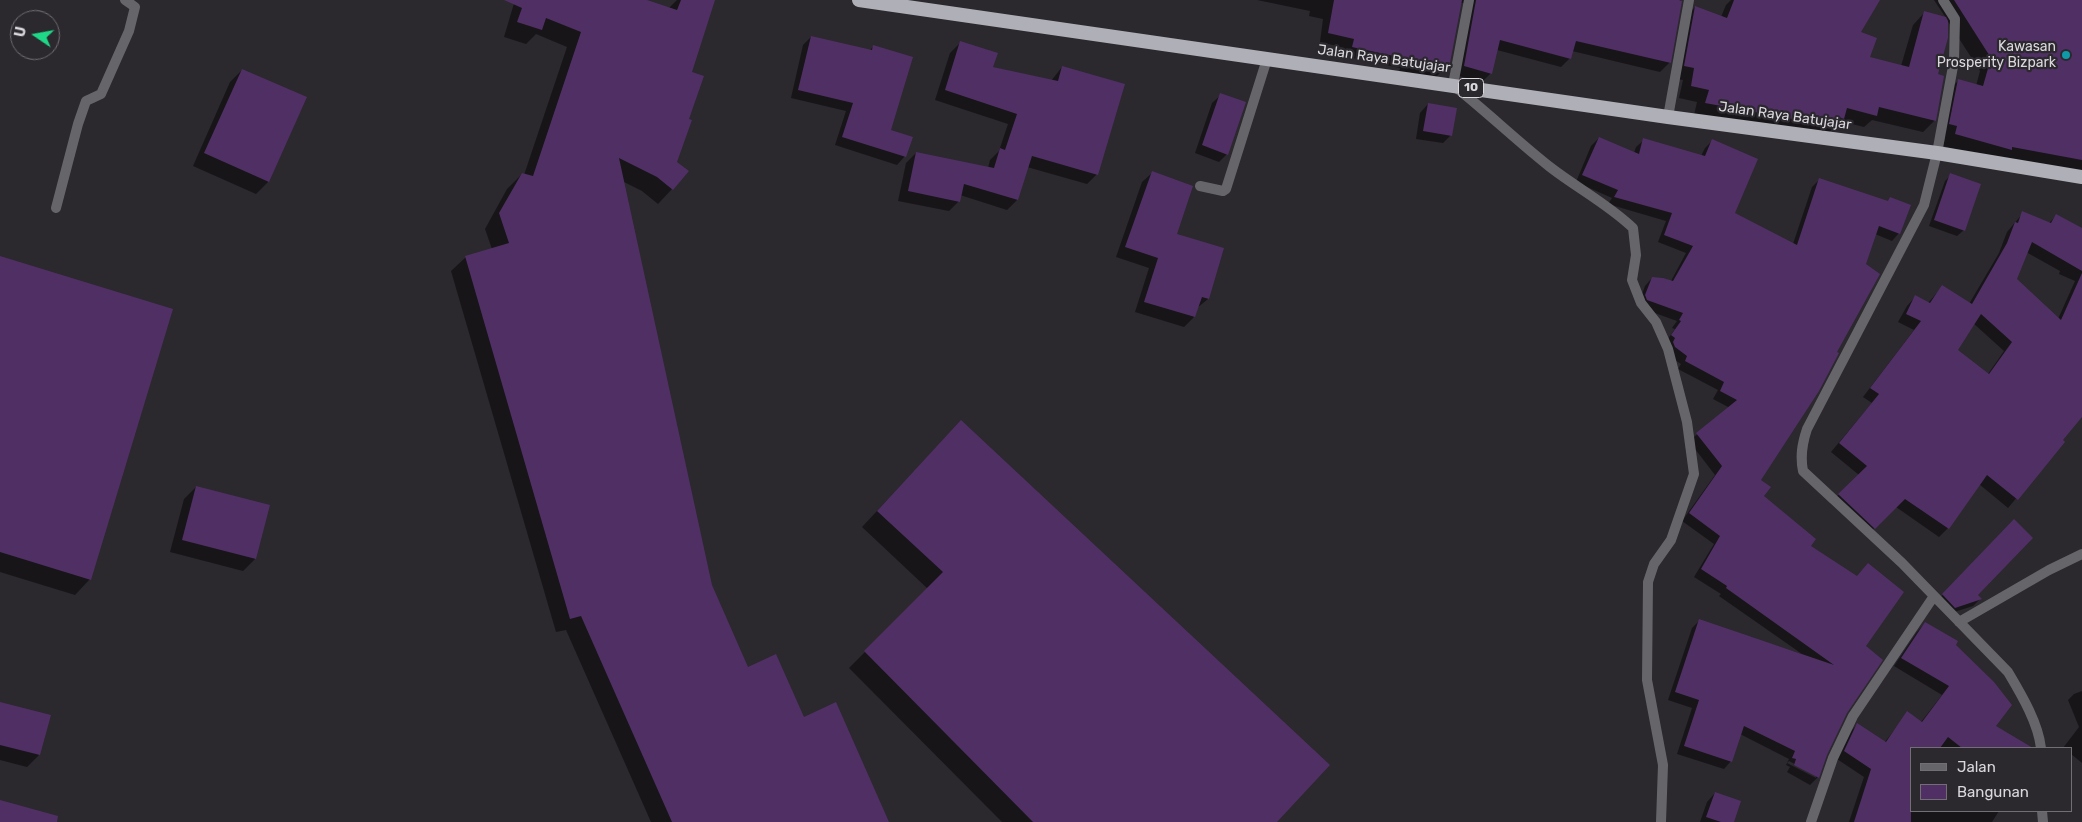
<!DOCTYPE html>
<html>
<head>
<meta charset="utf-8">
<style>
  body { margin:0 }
  #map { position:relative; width:2082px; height:822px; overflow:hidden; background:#2b282e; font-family:Rubik,sans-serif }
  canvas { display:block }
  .legend { position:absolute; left:1910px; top:747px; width:162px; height:65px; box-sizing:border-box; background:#2b282e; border:1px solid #716e74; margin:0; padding:6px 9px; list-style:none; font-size:15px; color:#dad8dc }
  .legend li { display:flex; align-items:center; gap:10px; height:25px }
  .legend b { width:25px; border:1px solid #716e74 }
  .north { position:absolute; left:10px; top:10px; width:50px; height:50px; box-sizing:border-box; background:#2b282e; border:1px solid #716e74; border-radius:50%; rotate:282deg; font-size:14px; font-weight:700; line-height:20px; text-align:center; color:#dad8dc }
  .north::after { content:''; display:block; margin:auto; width:18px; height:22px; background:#1fd887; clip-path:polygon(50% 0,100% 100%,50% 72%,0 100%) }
</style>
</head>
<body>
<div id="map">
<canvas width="2082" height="822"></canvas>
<ul class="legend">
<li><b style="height:6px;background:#66666a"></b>Jalan</li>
<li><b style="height:14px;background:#502f65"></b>Bangunan</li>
</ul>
<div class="north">U</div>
</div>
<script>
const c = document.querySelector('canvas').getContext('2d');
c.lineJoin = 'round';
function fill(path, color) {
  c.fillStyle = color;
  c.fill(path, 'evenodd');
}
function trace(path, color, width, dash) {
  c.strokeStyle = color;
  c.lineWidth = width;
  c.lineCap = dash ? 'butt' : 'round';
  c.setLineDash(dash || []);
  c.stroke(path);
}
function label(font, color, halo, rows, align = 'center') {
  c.font = font + ' Rubik,sans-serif';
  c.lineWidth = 4.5;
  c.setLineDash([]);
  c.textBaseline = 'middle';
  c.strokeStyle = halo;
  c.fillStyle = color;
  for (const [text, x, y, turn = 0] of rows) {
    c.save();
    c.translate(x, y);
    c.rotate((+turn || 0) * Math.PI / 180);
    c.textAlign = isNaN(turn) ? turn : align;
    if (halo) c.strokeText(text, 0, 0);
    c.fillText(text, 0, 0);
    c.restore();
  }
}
fill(new Path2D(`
  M515,0h128l26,8 8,-8h26l-13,73 -3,47 -11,42 -4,27 -14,15 -16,-13 -20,-10 88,404 37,84 56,49 85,104h-237l-85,-192 -10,2 -105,-361 15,-14 26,-8 -7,-20 22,-40 15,-15 2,1 43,-128 -31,-13 -10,10 -22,-7z
  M1257,0h424l-11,62 -10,10 -88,-21 -2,7 -9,9 -64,-17 -6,23 -9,9 -27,-7 10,-71 -5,-2 -11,60 -17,20 -33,-9 1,-5 -57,-12 2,-8 -25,-6 3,-23 -14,-3 1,-5z
  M1731,0h147l-19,33 9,25 33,8 12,-41 12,-13 21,6 -12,-18h148v174l-83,-13 -56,-15 2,-8 -7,-2 8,-43 12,-12 18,5 4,-15 -33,-51 -11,55 -1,45 -12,12 -51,-12 -8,7 -24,-6 -17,18 -129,-24 3,-13 -18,-4 4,-18 -10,-2 10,-59 12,-12 26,10 5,-12z
  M811,37l59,13 4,-4 16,85 15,25 -8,9 -62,-20 11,-34 -55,-13 12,-53z
  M960,43l32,24 59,14 11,-14 35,107 -10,10 -60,-17 -10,33 -10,10 -47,-15 -1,6 -10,10 -51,-10 8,-38 10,-10 72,15 2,-8 9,-9 9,-27 -73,-24 15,-47z
  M242,70l63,28 -37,84 -12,12 -63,-28 37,-84z
  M1221,95l6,59 -8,8 -24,-9 17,-50z
  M1428,104l23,31 -8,8 -27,-4 4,-26z
  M1599,138l35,15 2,-6 8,-7 57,16 4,-8 7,-7 21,73 60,30 19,-57 7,-7 80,53 -7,8 -17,-7 -116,246 3,17 47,49 56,100 14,12 10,-10 -10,10 -33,54 -20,43 -8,22 -8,8 -23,-13 3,-5 -4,-2 3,-6 -49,-25 -9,27 -7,8 -47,-15 15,-46 -24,-8 24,-72 7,-7 103,33 -83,-58 2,-2 -27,-17 20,-33 -32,-23 33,-46 -26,-34 41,-33 -17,-9 5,-9 -40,-21 3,-5 -14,-9 -2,-12 10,-14 -3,-1 5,-7 -36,-13 -2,-5 6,-17 7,-8 19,3 15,-28 -28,-11 8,-21 -58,-17 4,-6 -36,-16 15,-36zM1789,761l27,14v3l-29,-15z
  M1152,173l23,62 48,13 -15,51 -11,9 -3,9 -10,10 -49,-15 14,-44 -33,-11 26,-75z
  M1951,175l13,55 -7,6 -28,-10 16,-45z
  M2023,213l26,10 8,-8 25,15v185l-21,25 2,2 -55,66 -29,-24 -31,44 -9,9 -43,-30 -30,29 -36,-33 29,-28 -28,-23 41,-49 -9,-6 51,-67 -16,-8 9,-16 8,-9 13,6 14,-16 27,17 30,-51 8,-21zM2026,252l34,19 -1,3 16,7 -17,38 -43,-39zM1973,323l31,28 -16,23 -32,-24z
  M0,257l90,322 -15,16 -75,-23z
  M946,437l329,385h-273l-153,-154 79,-79 -66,-62z
  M196,487l73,19 -14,53 -12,12 -73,-19 14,-53z
  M2007,528l-31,67 4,4 -7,7 -25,8 -12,-12z
  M1925,623l29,23 40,80 37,22h-120v63h88l-7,11h-143l15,-45 -27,-18 12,-26 8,-8 27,18 24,-30 13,9 21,-27 -48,-29 23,-34z
  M2082,691v72l-11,-9v-6h-8l16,-21 -11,-27 6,-6z
  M0,704l39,51 -12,12 -27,-7z
  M1715,793l17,29h-32l7,-20z`), '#0007');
fill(new Path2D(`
  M504,0h143l30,10 4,-10h34l-23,72 12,4 -15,43 3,1 -15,42 12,9 -16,19 -16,-13 -38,-19 93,427 36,82 28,-13 28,63 32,-15 53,120h-217l-91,-206 -11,3 -105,-363 44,-13 -10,-30 23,-40 11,3 48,-144 -35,-14 -4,12 -25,-8 5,-14z
  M1334,0h128l-12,63 -4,-1 -3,11 -36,-9 1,-5 -56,-12 2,-8 -26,-6z
  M1476,0h203l3,1 -11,62 -95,-22 -5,18 -71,-19 -8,34 -28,-8z
  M1734,0h146l-19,32 16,6 -7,19 39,10 15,-56 22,6 2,4v17l-10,36 6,2 -8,45 -57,-14 -2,9 -30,-8 -3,11 -5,-2 -3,10 -37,-11 -1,4 -93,-17 4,-13 -18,-4 3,-18 -10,-2 11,-60 32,12z
  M1954,0h128v160l-70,-13v3l-57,-16 2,-8 -8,-2 9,-45 25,7 8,-28z
  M811,36l61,14 1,-5 40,12 -22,73 22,7 -7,20 -64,-20 11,-34 -55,-13z
  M960,41l38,12 -5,14 65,14 4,-15 63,18 -27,91 -66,-19 -14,44 -54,-16 -4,18 -52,-11 8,-39 78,16 6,-20 5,2 12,-36 -72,-24z
  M242,69l65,28 -38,85 -65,-29z
  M1220,93l26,9 -18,53 -26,-10z
  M1428,103l29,5 -5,28 -29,-5z
  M1599,137l40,17 4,-16 62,18 7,-17 46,20 -23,54 62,32 22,-67 69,23 2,-4 21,8 -11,29 -21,-8 -13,38 14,10 -43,78 2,1 -20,38 -58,89 10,7 -7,9 52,43 -5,7 46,30 11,-13 36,29 -38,54 17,14 -36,53 -20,42 -8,23 -25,-13 2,-6 -4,-1 3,-7 -51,-25 -12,36 -48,-16 15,-46 -24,-8 24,-73 135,46 -108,-77 1,-2 -26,-17 19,-33 -31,-23 33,-47 -26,-33 41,-33 -17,-9 4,-9 -39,-21 2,-5 -12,-9 -2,-5 2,-4 -4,-3 10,-14 -2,-1 4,-7 -36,-13 -2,-5 7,-18 11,1 10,3 20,-35 -29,-11 8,-22 -58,-16 4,-7 -36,-15z
  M1152,171l41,15 -16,48 47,14 -15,51 -7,-2 -7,20 -51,-15 14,-44 -33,-11z
  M1950,173l31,11 -16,47 -31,-11z
  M2022,211l29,12 5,-9 26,14v43l-50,-29 -15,37 44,41 21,-47v144l-19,23 2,2 -47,58 -31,-25 -38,54 -44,-30 -30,30 -37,-35 29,-28 -28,-23 40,-49 -9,-6 51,-67 -15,-7 9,-19 15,8 12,-18 30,19 35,-61 8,-21 3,1zM1981,314l31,28 -23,32 -31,-24z
  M0,256l173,53 -82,271 -91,-28z
  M961,420l369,345 -53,57h-244l-169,-171 79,-79 -66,-61z
  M196,486l74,19 -14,54 -74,-19z
  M2014,519l19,19 -55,57 4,4 -27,9 -13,-14z
  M1925,622l33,19 -2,4 38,37 18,23 -16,21 37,22h-71l-14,-11 -8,11h-29v74h-57l17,-53 -27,-18 13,-28 29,19 21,-31 15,11 27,-36 -48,-28z
  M0,702l51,13 -11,40 -40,-10z
  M1715,792l26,9 -7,21h-13l-15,-5z
  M0,800l58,16 -1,6h-57z`), '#502f65');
trace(new Path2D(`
  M1469,0l-16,85c33,26 64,56 97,82 27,21 58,37 83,61l3,27 -4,25 9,23 15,19 12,27 19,73 7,52 -23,66 -17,24 -6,18 -1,98 16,85 -2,57
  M1943,0l12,19 -1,42 -17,92 -13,52 -117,224c-5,15 -7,27 -4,42l99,92 106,109c13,22 30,50 33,76
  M1668,117l21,-117
  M1200,186l23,5 3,-2 41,-130
  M56,208l22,-84 8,-23 15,-7 28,-63 6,-24 -10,-7
  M1959,622l90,-52 33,-16
  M2042,811l1,11
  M1811,822l22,-64 20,-42 81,-120`), '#66666a', 10);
trace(new Path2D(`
  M859,0l809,117 269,36 145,24`), '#aeafb7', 14);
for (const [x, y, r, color] of [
  [2066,55,5,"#0f9aa8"]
]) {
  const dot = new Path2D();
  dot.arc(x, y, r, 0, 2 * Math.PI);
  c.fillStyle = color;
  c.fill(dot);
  trace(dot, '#2b282e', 2);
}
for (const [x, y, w] of [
  [1471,88,25]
]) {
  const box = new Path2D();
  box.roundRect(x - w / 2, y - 9.5, w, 19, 4);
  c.fillStyle = '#2b282e';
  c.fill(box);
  trace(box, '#dad8dc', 1);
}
label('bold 12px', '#dad8dc', null, [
  ["10",1471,88]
]);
label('14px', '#dad8dc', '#2b282e', [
  ["Kawasan",2056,47],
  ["Prosperity Bizpark",2056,63]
], 'right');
label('14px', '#dad8dc', '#2b282e', [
  ["Jalan Raya Batujajar",1384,59,8],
  ["Jalan Raya Batujajar",1785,116,8]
]);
</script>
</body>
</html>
